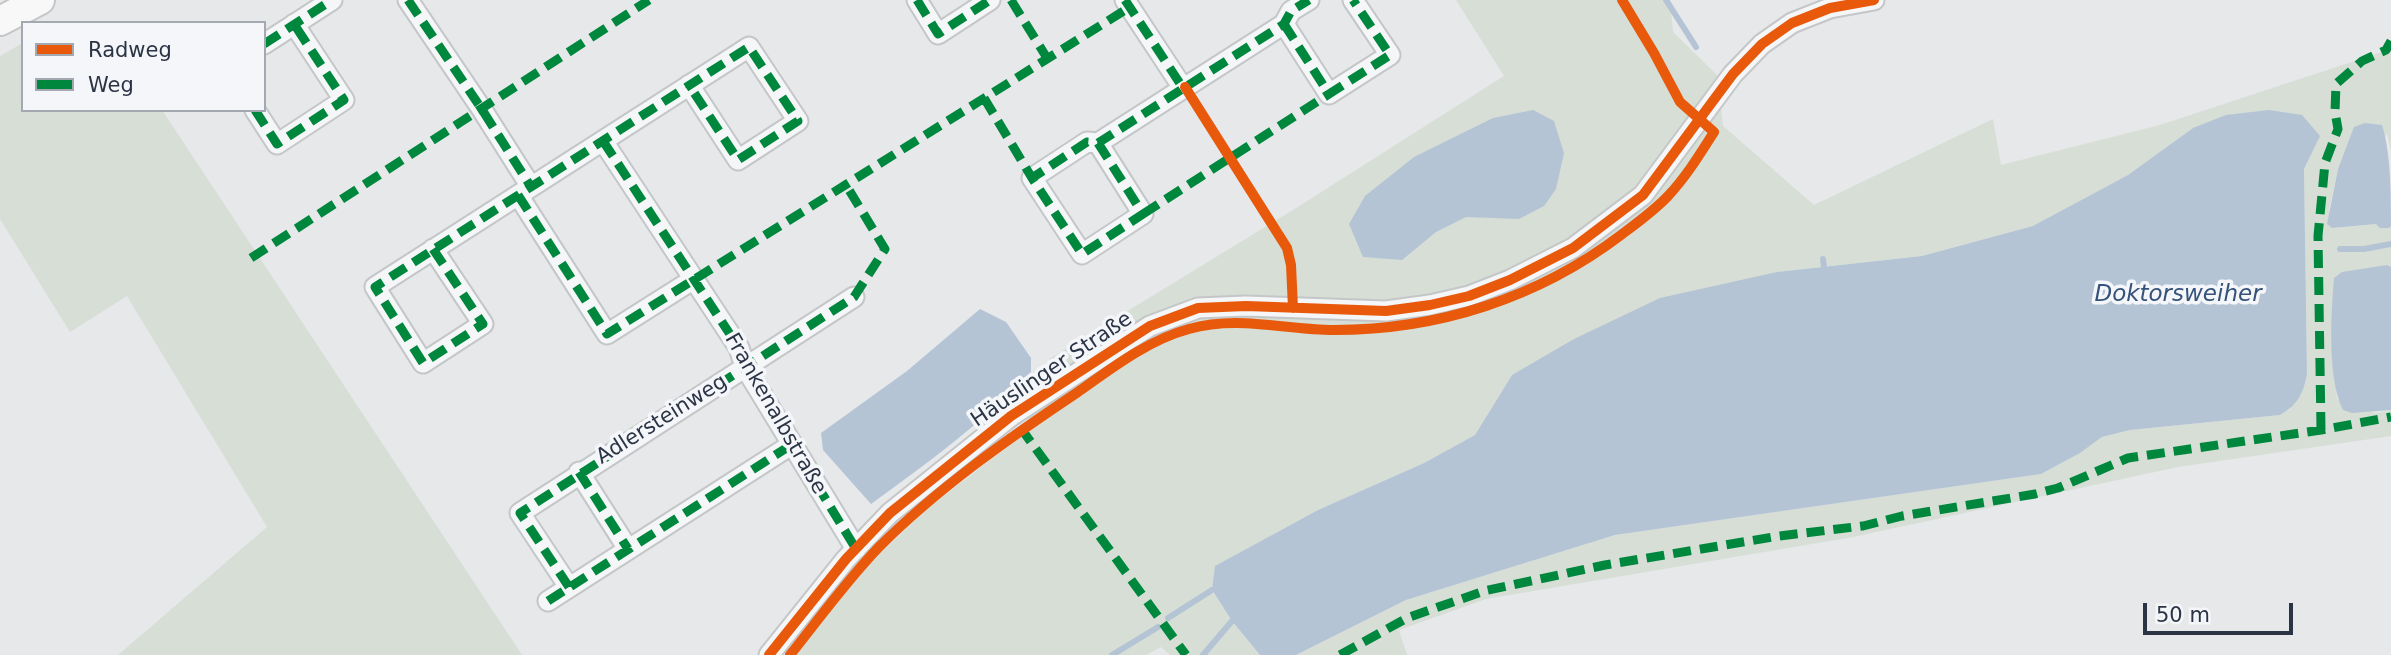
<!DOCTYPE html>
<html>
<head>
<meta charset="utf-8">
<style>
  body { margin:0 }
  #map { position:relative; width:2391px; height:655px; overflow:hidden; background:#e6e8ea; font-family:"DejaVu Sans",sans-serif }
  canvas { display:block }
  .legend { position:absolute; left:21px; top:21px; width:245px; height:91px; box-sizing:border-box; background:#f4f6f9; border:2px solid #a4a8b1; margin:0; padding:9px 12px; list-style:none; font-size:21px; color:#2b3445 }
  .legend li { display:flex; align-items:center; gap:14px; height:35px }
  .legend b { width:35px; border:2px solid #a4a8b1 }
  .scale { position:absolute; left:2143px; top:603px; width:150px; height:32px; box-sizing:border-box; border:4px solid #2b3445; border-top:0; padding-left:9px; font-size:21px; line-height:24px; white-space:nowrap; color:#2b3445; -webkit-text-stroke:5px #f4f6f9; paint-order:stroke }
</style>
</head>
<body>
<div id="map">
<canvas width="2391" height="655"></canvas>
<ul class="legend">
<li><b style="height:9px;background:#e8590c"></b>Radweg</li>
<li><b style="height:9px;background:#00873e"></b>Weg</li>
</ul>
<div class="scale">50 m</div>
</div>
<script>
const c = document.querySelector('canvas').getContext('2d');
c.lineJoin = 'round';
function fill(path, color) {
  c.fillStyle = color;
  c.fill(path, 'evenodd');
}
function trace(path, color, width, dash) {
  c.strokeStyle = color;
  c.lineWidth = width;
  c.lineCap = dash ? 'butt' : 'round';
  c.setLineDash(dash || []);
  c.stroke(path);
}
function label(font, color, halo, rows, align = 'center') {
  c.font = font + ' "DejaVu Sans",sans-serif';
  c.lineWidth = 7;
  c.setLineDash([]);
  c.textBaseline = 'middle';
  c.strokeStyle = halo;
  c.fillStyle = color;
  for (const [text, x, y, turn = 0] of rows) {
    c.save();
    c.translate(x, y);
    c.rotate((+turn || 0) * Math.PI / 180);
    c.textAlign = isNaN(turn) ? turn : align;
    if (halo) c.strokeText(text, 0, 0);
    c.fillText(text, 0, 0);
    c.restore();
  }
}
fill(new Path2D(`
  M1456,0h214l3,32 44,43 6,51 91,79 179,-86 8,46 159,-40 231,-76v102l-4,-17 -49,35 -9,41 3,18 44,-4 13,4 2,-2v41l-4,-2 -54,25 -1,57 5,52 38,14 16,-3v26l-213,31 -325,70 -367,62 -87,31 8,25h-111l110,-55 209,-65 426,-61 39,-21 22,-16 28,-7 150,-15 10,-6 17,-36 -3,-204 15,-33 -126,-8 -65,47 -94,51 -112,30 -145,16 -265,103 -37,60 -51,28 -106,47 -102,56 -4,25 20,30 28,34h-90l-9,-8 -15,8h-351l75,-92 59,-56 88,-67 38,-68 -6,-13 244,-149 211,-134z
  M23,43v67h139l360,545h-404l149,-128 -140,-231 -57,36 -70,-113v-163z`), '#d6ded6');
fill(new Path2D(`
  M1533,110l21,11 10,32 -8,36 -12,17 -25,13 -53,-2 -30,15 -34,28 -39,-3 -14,-33 16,-28 49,-39 79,-39z
  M2269,110l33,5 18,21 -16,33 3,204c-3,19 -9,32 -27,42l-150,15 -28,7 -22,16 -39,21 -426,61 -209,65 -110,55h-36l-28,-34 -20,-31 3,-24 103,-56 106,-47 51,-28 37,-60 62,-36 86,-41 117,-26 145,-16 111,-30 95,-51 65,-47 33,-13z
  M2365,123l17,2c9,28 9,69 9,101l-2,2h-9l-4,-4 -44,4 -5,-4 11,-55 16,-42z
  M2387,265l4,2v143l-39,3 -9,-3c-16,-31 -12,-98 -9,-132l8,-6z
  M980,309l26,13 25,36v14c-48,50 -103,91 -160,132l-48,-54 -2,-17 86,-62z`), '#b4c4d5');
trace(new Path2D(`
  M1666,0l30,47
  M2340,249h24l27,-5
  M1823,259l1,8
  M1168,618l44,-28
  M1112,655l46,-28
  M1203,655l29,-34`), '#b4c4d5', 6);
const minor = new Path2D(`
  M408,0l73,108 50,79
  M917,0l21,34 52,-34
  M1125,0l58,88
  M1284,24l45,70 61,-39 -37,-55
  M264,44l68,-44
  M255,110l22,34 67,-44 -50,-76
  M603,141l136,207 6,19 111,182
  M1098,143l45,71 -61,40 -50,-76 55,-36 11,1 186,-119 7,-13 18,-11
  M518,195l89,139 87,-55
  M433,249l50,75 -60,39 -48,-76c125,-80 249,-160 374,-240l49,74 -60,39 -49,-75
  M579,472l49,77
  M569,587l-49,-74 334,-216
  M548,601l243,-156
  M769,655l77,-96 44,-46 121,-97 139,-90 48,-18 48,-2 140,5 44,-6 39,-9 41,-16 63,-32 70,-53 90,-121 29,-30 30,-21 38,-15 44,-8`);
const secondary = new Path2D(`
  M0,21l40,-21`);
trace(minor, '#c4c6c8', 23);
trace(secondary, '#c4c6c8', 32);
trace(minor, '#f5f6f7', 19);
trace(secondary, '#f8f8f8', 28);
trace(new Path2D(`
  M408,0l73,108 50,79
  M917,0l21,34 52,-34
  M1011,0l36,58
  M1125,0l58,88
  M1284,24l45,70 61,-39 -37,-55
  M264,44l68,-44
  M984,98l48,80
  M255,110l22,34 67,-44 -50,-76
  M603,141l136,207 6,19 111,182
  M1098,143l45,71 -61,40 -50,-76 55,-36 11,1 186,-119 7,-13 18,-11
  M518,195l89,139 523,-327
  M1143,214l186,-120
  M433,249l50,75 -60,39 -48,-76c125,-80 249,-160 374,-240l49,74 -60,39 -49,-75
  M251,258l398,-258
  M1020,427l166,228
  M2321,430l-3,-194 7,-73 13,-34 -3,-17 1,-28 26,-23 24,-11 5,-9
  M579,472l49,77
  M569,587l-49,-74 334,-216 31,-48 -39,-64
  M548,601l243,-156
  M1340,655l67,-37 77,-27 121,-26 174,-29 84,-10 39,-10 133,-22 23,-6 70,-30 193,-28 70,-13`), '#00873e', 9, [18, 9]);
trace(new Path2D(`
  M1185,87l102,161 4,17 2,43
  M769,655l77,-96 44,-46 121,-97 139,-90 48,-18 48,-2 140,5 44,-6 39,-9 41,-16 63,-32 70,-53 90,-121 29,-30 30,-21 38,-15 44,-8
  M790,655c29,-36 57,-75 89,-108 59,-59 130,-109 199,-155 34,-24 70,-52 111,-63 49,-14 96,1 145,1 104,0 204,-32 287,-95 16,-12 34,-25 47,-39 18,-19 32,-42 46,-64l-34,-30 -26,-49 -32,-53`), '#e8590c', 10);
label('21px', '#2b3445', '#f4f6f9', [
  ["Häuslinger Straße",1052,370,-34],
  ["Frankenalbstraße",775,414,60],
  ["Adlersteinweg",662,420,-32]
]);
label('italic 23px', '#34527a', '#f4f6f9', [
  ["Doktorsweiher",2178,295]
]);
</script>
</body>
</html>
